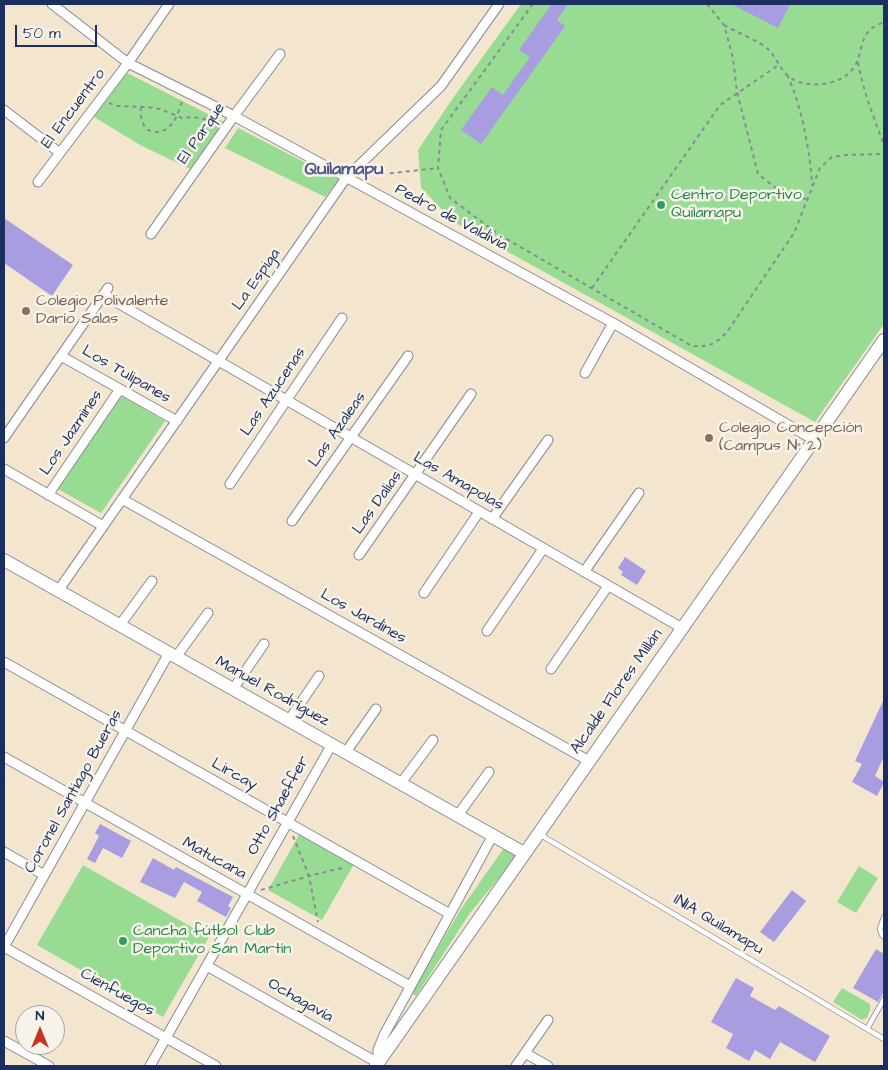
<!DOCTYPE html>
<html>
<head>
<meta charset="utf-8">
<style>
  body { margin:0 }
  #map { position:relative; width:888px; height:1070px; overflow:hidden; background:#f4e6ce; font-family:"Architects Daughter",sans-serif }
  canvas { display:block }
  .frame { position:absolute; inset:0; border:5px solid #1b2f5e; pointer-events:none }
  .north { position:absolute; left:15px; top:1005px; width:50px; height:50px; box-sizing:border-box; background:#f7f3e8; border:1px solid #9fa5b1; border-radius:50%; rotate:0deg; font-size:14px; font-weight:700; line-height:20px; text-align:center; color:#1b2f5e }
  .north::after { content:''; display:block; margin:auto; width:18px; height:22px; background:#c8321e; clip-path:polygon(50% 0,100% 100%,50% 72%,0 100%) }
  .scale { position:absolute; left:15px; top:25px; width:82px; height:22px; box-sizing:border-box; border:2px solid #1b2f5e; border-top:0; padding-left:6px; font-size:15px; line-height:18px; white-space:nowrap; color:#1b2f5e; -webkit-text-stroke:4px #f7f3e8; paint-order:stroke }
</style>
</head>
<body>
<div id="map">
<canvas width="888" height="1070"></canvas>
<div class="frame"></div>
<div class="north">N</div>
<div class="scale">50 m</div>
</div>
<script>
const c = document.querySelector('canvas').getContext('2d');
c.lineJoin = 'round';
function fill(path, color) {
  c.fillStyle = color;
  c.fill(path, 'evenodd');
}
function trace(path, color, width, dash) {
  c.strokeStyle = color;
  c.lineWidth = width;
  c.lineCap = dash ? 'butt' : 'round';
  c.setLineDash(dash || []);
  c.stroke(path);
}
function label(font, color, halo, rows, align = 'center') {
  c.font = font + ' "Architects Daughter",sans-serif';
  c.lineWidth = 5;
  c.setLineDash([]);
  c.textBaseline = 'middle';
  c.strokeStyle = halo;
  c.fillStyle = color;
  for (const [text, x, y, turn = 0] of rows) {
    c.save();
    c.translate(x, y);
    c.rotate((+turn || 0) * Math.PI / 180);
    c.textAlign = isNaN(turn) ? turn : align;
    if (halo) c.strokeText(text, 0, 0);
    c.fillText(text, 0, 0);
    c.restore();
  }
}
fill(new Path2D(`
  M521,4h363v320l-69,98 -361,-200 -33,-34 -3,-38 35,-52z
  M127,73l97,49 -34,47 -50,-24 -46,-28z
  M238,128l101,52 -14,17 -100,-49z
  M122,396l43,25 -64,92 -45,-25z
  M300,833l54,31 -32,56 -54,-30z
  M504,848l14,7 -48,58 -54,83 -5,-3 50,-84z
  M83,865l126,72 -46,80 -126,-72z
  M859,866l19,12 -22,35 -19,-11z
  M842,988l28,16v6l-3,8 -5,2 -29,-18z`), '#98dc94');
fill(new Path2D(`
  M552,4h16l-11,16 8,6 -84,118 -20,-14 31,-43 11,8 27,-38 -11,-7z
  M731,4h59l-12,24z
  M4,218l69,47 -21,31 -48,-33z
  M625,557l21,14 -9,14 -16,-10 2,-3 -5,-4z
  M884,699v57l-9,20 9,6 -7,14 -25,-14 10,-18 -7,-3z
  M100,824l31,17 -9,17 -19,-10 -8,15 -8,-4 12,-23 -4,-3z
  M153,858l21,12 2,-3 57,30 -5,9 3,2 -5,9 -29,-16 5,-9 -18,-10 -9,16 -35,-16z
  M792,890l14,11 -32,41 -14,-10z
  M876,949l8,5v37l-6,11 -25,-14z
  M736,978l18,10 -4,8 25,14 4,-4 51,30 -15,26 -35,-20 -10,17 -15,-9 -6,11 -23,-13 7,-14 -22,-12z`), '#a89de0');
const lane = new Path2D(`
  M539,834l345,205
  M884,917l-4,12 2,6 2,2
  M867,1029l17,-30`);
const street = new Path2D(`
  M52,4l76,59 106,53 379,207 201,117
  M4,110l56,43
  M38,182l90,-119 41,-59
  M151,234l83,-118 46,-62
  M104,295l578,333
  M61,356l116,65
  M585,373l28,-50
  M4,438l104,-150
  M4,469l99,57
  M230,484l112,-166
  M48,495l72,-106
  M122,499l467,262
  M492,519l56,-79
  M292,521l116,-165
  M359,555l112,-161
  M584,572l55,-79
  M58,591l288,-413 95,-92 58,-82
  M424,593l55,-81
  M120,625l32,-44
  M487,631l56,-82
  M176,657l32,-44
  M4,662l446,252
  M551,669l57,-83
  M233,689l31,-45
  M289,720l30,-44
  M346,752l30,-43
  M4,757l406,229
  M401,783l32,-43
  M458,815l31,-43
  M4,852l40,23
  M4,947l165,-294
  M4,947l212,119
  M207,966l171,97
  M4,1041l45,25
  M525,1053l23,13
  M378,1062v-12l6,-15 109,-200
  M150,1066l182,-322
  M516,1066l32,-46`);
const secondary = new Path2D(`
  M4,560l520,293
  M376,1066l508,-726`);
trace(lane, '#888a96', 6);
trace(street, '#888a96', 11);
trace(secondary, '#888a96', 14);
trace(new Path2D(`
  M533,4l-92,126 -3,38 12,30 48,36 194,112c18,1 22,-1 35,-14l67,-99 26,-65 12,-11 15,-2 37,-1
  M707,4l17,21 9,33 4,34 21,82 28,22 22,3
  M724,25c12,7 35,16 44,24 7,7 11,17 18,25 15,16 52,13 66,-4 10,-11 7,-31 19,-41 3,-3 9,-5 13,-7
  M858,62c5,29 16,56 26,83
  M787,75c14,27 24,81 25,111
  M109,103l8,3 30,1 13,2 22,9 11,-1 16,3 8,-2
  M141,107c-1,10 1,24 14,25 5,0 10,-1 14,-5 7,-6 10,-17 13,-25
  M366,176l72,-8
  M592,288l128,-183 60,-41
  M293,836l16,40 9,46
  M261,890l48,-14 37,-9`), '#888a96', 2, [4, 4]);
trace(lane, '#fff', 4.5);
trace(street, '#fff', 9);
trace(secondary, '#fff', 12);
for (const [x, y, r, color] of [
  [661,205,5,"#2e9e5b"],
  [26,311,5,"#8d6e63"],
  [709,438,5,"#8d6e63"],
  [123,941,5,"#2e9e5b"]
]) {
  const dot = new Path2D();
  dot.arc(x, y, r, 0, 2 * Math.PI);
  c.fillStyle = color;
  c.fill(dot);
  trace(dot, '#f7f3e8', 2);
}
label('16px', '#1b2f5e', '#f7f3e8', [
  ["El Encuentro",74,109,-53],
  ["El Parque",202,134,-55],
  ["Pedro de Valdivia",451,218,28],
  ["La Espiga",257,280,-55],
  ["Los Tulipanes",126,375,30],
  ["Las Azucenas",274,392,-56],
  ["Las Azaleas",338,430,-55],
  ["Los Jazmines",72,433,-56],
  ["Las Amapolas",458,482,30],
  ["Las Dalias",378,503,-55],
  ["Los Jardines",363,617,29],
  ["Manuel Rodríguez",272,692,29],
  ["Alcalde Flores Millán",617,692,-55],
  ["Lircay",234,775,29],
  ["Coronel Santiago Bueras",74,792,-61],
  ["Otto Shaeffer",279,806,-61],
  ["Matucana",214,859,29],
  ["INIA Quilamapu",718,925,31],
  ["Cienfuegos",117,993,29],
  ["Ochagavía",300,1001,30]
]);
label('16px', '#27864d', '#f7f3e8', [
  ["Centro Deportivo",671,196],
  ["Quilamapu",671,214],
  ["Cancha fútbol Club",133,932],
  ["Deportivo San Martín",133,950]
], 'left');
label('16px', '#785e54', '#f7f3e8', [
  ["Colegio Polivalente",36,302],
  ["Darío Salas",36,320],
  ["Colegio Concepción",719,429],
  ["(Campus N° 2)",719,447]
], 'left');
label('bold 18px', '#4c568c', '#f7f3e8', [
  ["Quilamapu",344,170]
]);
</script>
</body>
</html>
